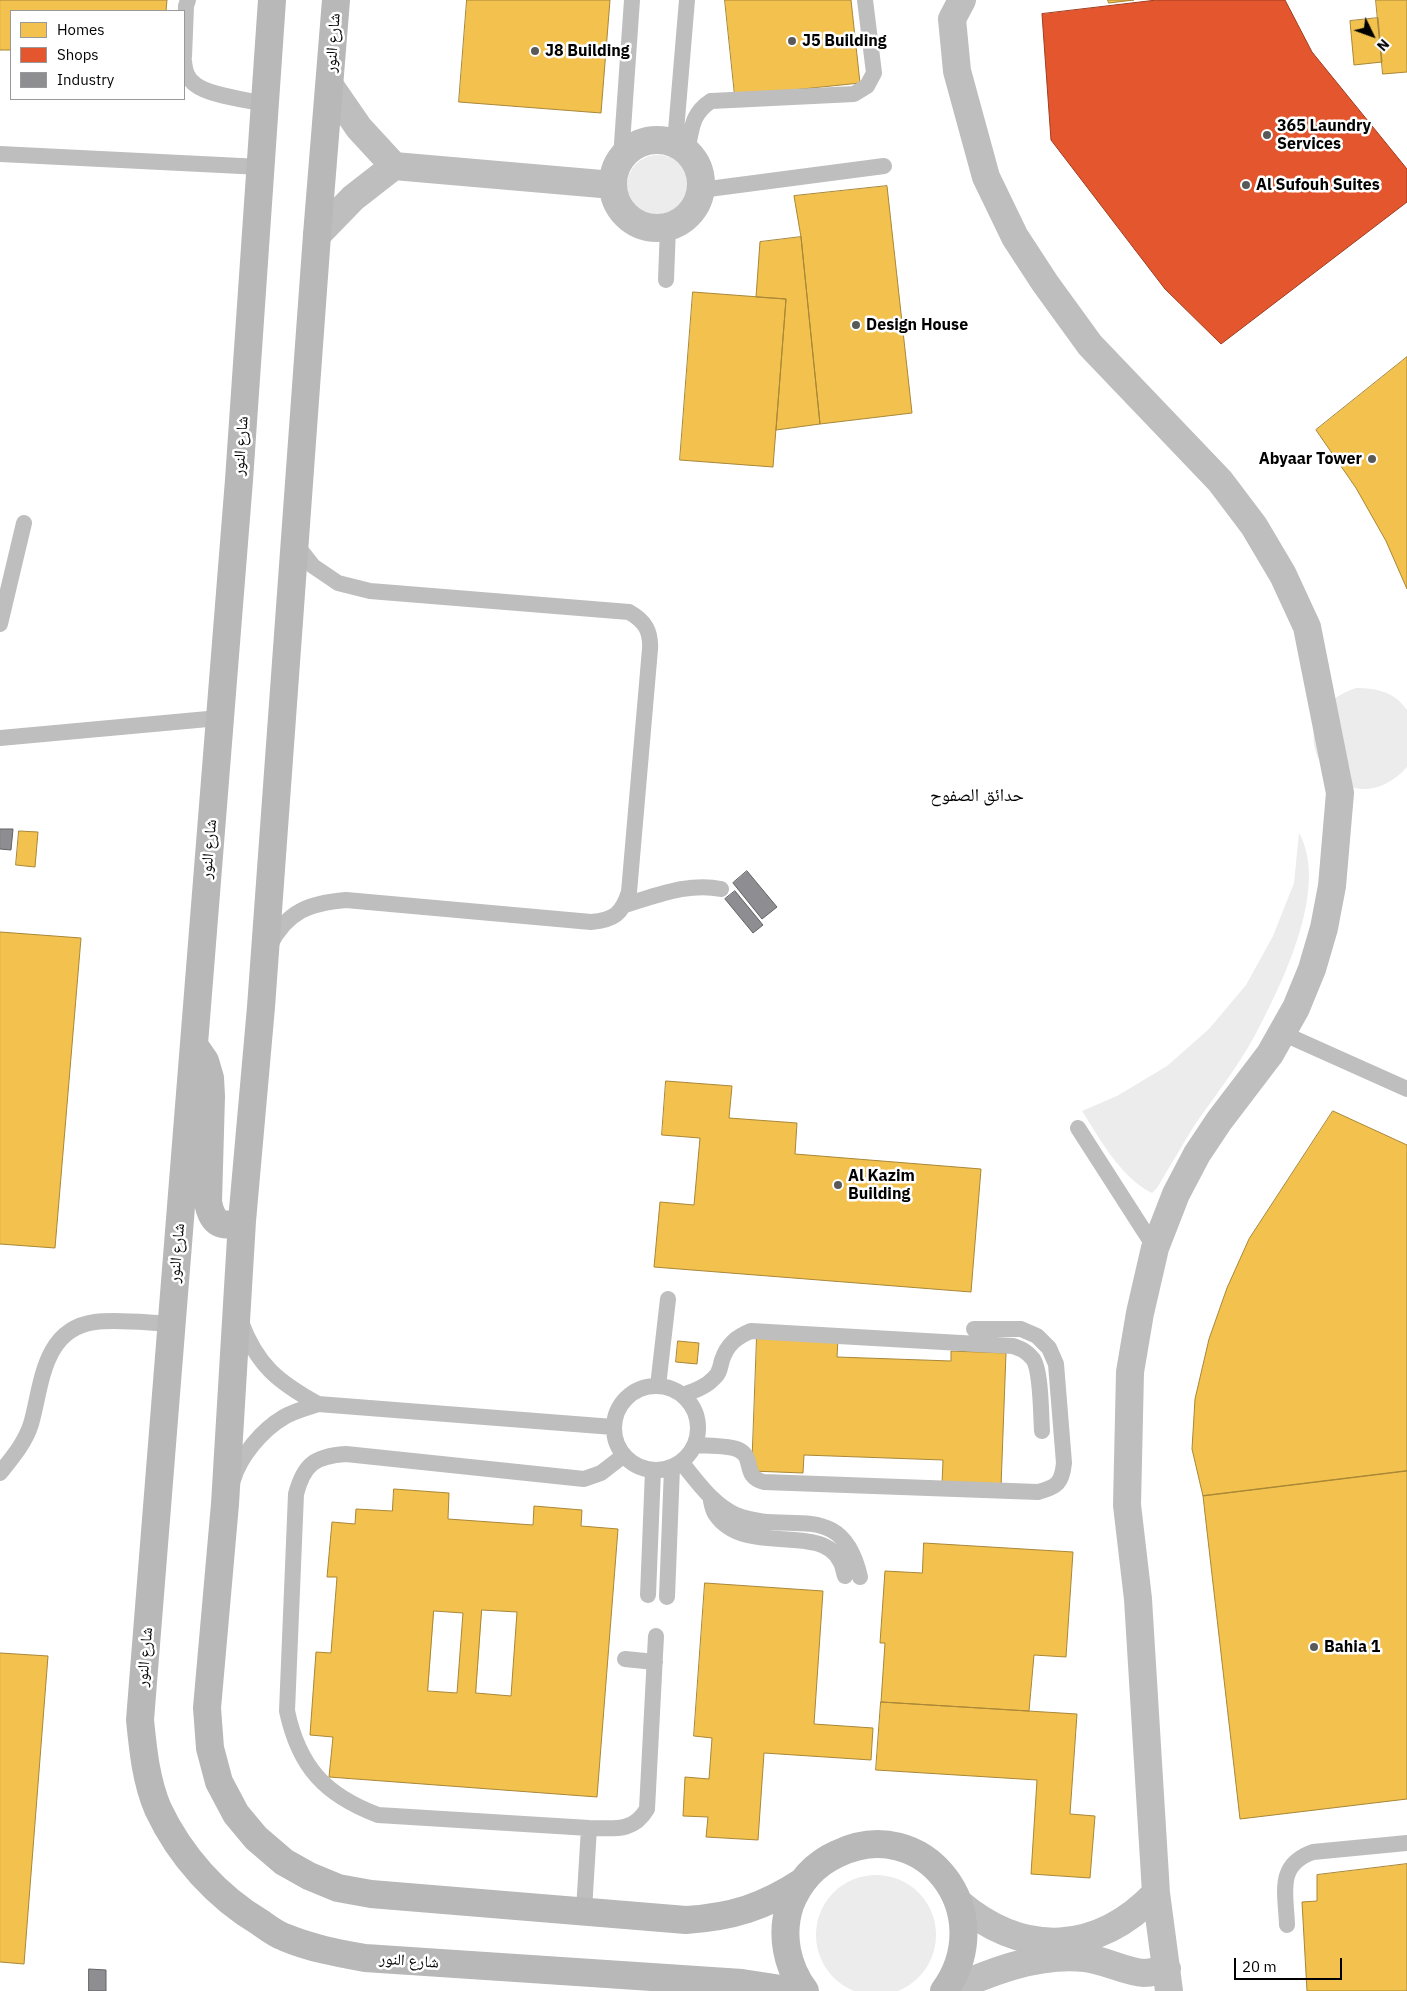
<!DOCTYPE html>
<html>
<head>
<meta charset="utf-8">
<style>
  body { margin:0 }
  #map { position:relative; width:1407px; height:1991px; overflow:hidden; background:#fff; font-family:"IBM Plex Sans",sans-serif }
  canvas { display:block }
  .legend { position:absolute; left:10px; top:10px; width:175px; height:90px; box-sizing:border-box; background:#fff; border:1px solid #999; margin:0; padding:6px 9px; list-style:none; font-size:15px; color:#000 }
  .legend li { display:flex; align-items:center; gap:10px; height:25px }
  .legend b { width:25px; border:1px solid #999 }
  .north { position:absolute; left:1347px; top:10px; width:50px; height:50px; -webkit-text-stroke:4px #fff; paint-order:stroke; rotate:132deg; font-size:14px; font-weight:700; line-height:20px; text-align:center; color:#000 }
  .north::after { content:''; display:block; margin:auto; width:18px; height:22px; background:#000; clip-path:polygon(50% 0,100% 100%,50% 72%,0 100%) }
  .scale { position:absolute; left:1234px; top:1958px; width:108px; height:22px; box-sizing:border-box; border:2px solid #000; border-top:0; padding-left:6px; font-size:15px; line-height:18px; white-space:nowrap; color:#000; -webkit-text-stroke:4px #fff; paint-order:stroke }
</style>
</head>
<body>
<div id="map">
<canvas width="1407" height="1991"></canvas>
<ul class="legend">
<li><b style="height:14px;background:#f2c14e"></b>Homes</li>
<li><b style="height:14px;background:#e4572e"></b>Shops</li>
<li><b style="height:14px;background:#8d8d92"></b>Industry</li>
</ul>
<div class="north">N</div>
<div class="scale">20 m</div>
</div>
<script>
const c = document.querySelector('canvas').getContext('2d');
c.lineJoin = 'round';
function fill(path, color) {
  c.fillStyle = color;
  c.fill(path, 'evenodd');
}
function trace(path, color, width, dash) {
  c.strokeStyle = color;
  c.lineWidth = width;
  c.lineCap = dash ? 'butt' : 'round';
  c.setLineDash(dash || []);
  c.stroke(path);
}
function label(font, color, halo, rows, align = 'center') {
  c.font = font + ' "IBM Plex Sans","Noto Naskh Arabic",sans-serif';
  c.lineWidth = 5;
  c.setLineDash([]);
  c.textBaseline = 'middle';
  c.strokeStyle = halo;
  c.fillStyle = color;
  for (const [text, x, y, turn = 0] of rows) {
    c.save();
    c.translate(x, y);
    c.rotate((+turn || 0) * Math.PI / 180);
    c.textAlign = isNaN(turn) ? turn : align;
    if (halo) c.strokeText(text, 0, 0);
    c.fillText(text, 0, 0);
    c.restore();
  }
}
fill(new Path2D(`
  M627 186a31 31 0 1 1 62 0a31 31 0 1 1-62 0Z
  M1356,688c21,0 39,4 51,22v57c-63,70 -145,-47 -51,-79z
  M1299,833c31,55 -18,153 -45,204 -17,31 -40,60 -60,89 -13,21 -25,42 -37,62l-5,5c-31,-15 -52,-54 -70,-82l35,-15 50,-30 42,-37 37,-44 27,-49 21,-53z
  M816 1935a60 60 0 1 1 120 0a60 60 0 1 1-120 0Z`), '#ececec');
const homes = new Path2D(`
  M0,0h167l-1,11h-155v39h-11z
  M467,0h143l-9,113 -142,-11z
  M725,0h126l9,83 -125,13z
  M1108,0h26l-25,3z
  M1376,0h31v72l-24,2z
  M1378,18l4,44 -28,3 -4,-44z
  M887,186l25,227 -92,11 -19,-187 -7,-41z
  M801,237l19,187 -44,6 10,-131 -30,-2 4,-55z
  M693,292l93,7 -13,168 -93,-7z
  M1407,357v232l-21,-48 -30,-53 -40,-58z
  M19,831l19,1 -3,35 -19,-2z
  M0,932l81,6 -26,310 -55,-4z
  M666,1081l66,5 -3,32 68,5 -2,31 186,15 -10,123 -317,-25 6,-65 34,3 6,-67 -38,-3z
  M1333,1111l74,34v326l-204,25 -11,-47 3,-50 14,-60 18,-51 22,-49z
  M757,1336l81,3 -1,18 114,4v-10l55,2 -5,134 -59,-3 1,-24 -139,-5 -1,18 -51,-2z
  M678,1341l21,2 -2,21 -21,-2z
  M1407,1471v328l-167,20 -37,-323z
  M394,1489l55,4 -1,26 85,6 1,-19 48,4 -1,16 37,3 -21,268 -268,-20 4,-40 -23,-2 6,-83 15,1 6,-76h-10l5,-55 23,2 1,-15 36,2zM482,1610l35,2 -6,84 -35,-3zM434,1611l29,2 -6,80 -29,-2z
  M924,1543l149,9 -7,105 -32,-2 -5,56 -148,-9 4,-59h-5l5,-72 37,2z
  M705,1583l118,8 -9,133 59,4 -2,32 -107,-7 -6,87 -52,-3 2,-20 -25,-1 2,-39 24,2 3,-41 -18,-2z
  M0,1653l48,3 -24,308 -24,-2z
  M881,1702l196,12 -7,100 25,2 -5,62 -59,-4 6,-94 -161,-10z
  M1407,1864v127h-100l-5,-89 15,-1v-26z`);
fill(homes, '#f2c14e');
trace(homes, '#a98737', 1);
const shops = new Path2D(`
  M1157,0h128l27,52 95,117v33l-186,142 -56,-55 -114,-149 -9,-126z`);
fill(shops, '#e4572e');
trace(shops, '#a03d20', 1);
const industry = new Path2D(`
  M0,829h13l-2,21 -11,-1z
  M747,871l30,36 -15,12 -29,-36z
  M735,891l28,34 -10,8 -28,-34z
  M89,1969l17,1v21h-17z`);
fill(industry, '#8d8d92');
trace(industry, '#636366', 1);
trace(new Path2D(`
  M184,57l2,-51 2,-6
  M184,61c1,10 3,18 12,24 12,10 52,15 69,19
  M675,143l12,-143
  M687,151c5,-22 4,-37 24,-50l143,-7 13,-8 7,-13 -9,-73
  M0,154l261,13
  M621,158l11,-158
  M701,190l183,-24
  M666,280l2,-53
  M0,624l24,-101
  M0,738l219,-20
  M625,905c31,-9 64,-23 96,-16
  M270,945c17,-34 40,-42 76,-45l245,22c23,-2 31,-8 38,-30l21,-243c1,-18 -5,-28 -21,-37l-259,-21 -32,-8 -25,-17 -19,-24
  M1282,1033l125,56
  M1078,1128l77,120
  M241,1322c16,43 37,60 77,82l295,23
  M614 1428a42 42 0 1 1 84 0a42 42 0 1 1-84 0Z
  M658,1386l10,-87
  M683,1395c11,-4 23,-8 31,-17 6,-5 6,-11 8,-18 5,-15 14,-23 29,-29l262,15c8,3 14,5 20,13 8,11 8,56 9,72
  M695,1445c12,1 34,0 44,5 16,8 3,27 25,32l274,10c19,-5 24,-9 26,-29l-8,-99 -7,-16 -12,-12 -16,-7h-47
  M623,1456l-22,17 -17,6 -238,-25c-31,2 -42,10 -50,40l-9,217c12,56 38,84 91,104l211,13c24,0 44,5 58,-19l9,-173
  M681,1462c17,20 31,42 55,53 52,21 106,-18 124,62
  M0,1473c12,-15 25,-30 31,-49 11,-38 11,-95 64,-102 24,-3 52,1 77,2
  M233,1480c7,-24 29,-50 51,-63 10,-6 23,-9 34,-13
  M711,1501c1,5 2,11 5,14 29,42 105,7 124,46 3,4 3,10 5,15
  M648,1595l5,-125
  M667,1597l5,-129
  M625,1659l30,3
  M584,1910l5,-82
  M1287,1925c-1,-32 -11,-60 26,-73l94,-9`), '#bebebe', 16);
trace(new Path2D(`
  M962,0l-10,19 5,52 29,106 29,60 30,46 45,62 130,136 34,45 29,49 24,52 33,166 -8,93 -8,42 -12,41 -16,39 -26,46 -51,67 -22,33 -21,40 -21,54 -15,65 -10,59 -3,133 11,94 18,294 13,98
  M330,86l29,42 35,38 219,19
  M613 184a44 44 0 1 1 88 0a44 44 0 1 1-88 0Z
  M317,235l36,-37 41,-32
  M959,1903c65,55 139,51 197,-10
  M948,1991c42,-19 90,-38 137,-33 20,2 40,14 59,15 8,0 15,-3 23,-4`), '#bebebe', 28);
trace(new Path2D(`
  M272,0l-33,480 -99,1240c3,30 6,61 18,89 22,47 59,88 103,114 7,5 15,11 23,14 26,11 53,16 81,21l377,25 52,8
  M336,0l-19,235 -56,772 -19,214 -17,283 -18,204 3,40 9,34 17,32 20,24 28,24 25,14 29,12 33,6 315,26c46,-3 78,-13 116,-38
  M196,1048l9,13 5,17 1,18 -3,106c4,22 14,27 34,19
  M805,1991c-18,-24 -25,-56 -15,-86 9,-23 25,-41 47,-51 86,-42 164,58 107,137`), '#b8b8b8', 28);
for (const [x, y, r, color] of [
  [792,41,5,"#595959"],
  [535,51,5,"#595959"],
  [1267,135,5,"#595959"],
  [1246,185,5,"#595959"],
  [856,325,5,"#595959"],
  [1372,459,5,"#595959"],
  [838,1185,5,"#595959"],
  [1314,1647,5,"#595959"]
]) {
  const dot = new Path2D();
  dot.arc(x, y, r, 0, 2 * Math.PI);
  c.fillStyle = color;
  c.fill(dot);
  trace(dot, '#fff', 2);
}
label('bold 16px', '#000', '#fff', [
  ["J5 Building",802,41],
  ["J8 Building",545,51],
  ["365 Laundry",1277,126],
  ["Services",1277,144],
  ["Al Sufouh Suites",1256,185],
  ["Design House",866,325],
  ["Abyaar Tower",1362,459,"right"],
  ["Al Kazim",848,1176],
  ["Building",848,1194],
  ["Bahia 1",1324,1647]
], 'left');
label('16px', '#000', '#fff', [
  ["شارع النور",333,43,-86],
  ["شارع النور",241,446,-86],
  ["شارع النور",209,849,-85],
  ["شارع النور",177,1253,-85],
  ["شارع النور",145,1657,-85],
  ["شارع النور",409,1961,4]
]);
label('18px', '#000', '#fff', [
  ["حدائق الصفوح",977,796]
]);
</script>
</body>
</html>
